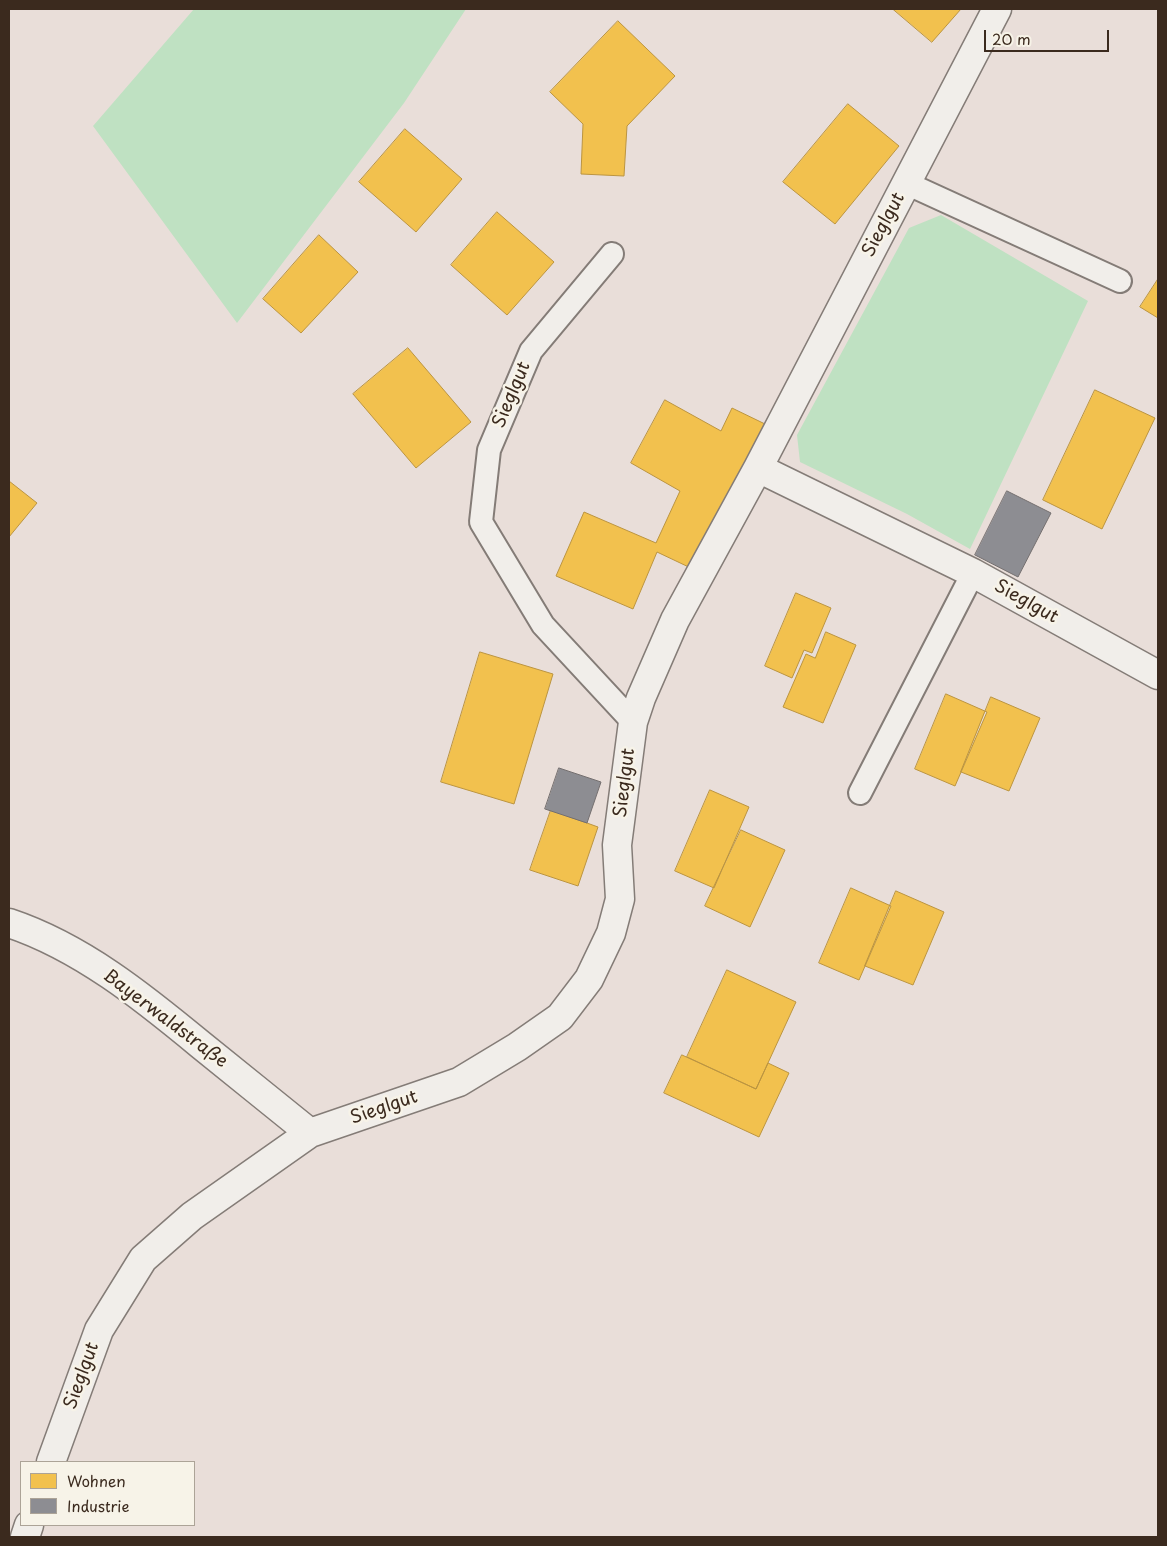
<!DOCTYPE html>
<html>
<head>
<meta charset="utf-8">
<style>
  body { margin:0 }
  #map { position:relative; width:1167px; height:1546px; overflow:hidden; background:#e9ded9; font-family:"Playpen Sans",sans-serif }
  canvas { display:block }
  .frame { position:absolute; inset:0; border:10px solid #3b2a1e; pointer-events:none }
  .legend { position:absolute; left:20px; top:1461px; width:175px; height:65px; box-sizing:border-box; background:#f7f3e8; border:1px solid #aca397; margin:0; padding:6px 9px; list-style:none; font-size:15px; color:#3b2a1e }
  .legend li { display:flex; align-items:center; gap:10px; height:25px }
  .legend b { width:25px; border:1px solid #aca397 }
  .scale { position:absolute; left:984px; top:30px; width:125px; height:22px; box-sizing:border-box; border:2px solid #3b2a1e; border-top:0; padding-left:6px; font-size:15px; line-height:18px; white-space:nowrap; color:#3b2a1e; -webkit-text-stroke:4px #f7f3e8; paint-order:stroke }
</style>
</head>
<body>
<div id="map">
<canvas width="1167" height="1546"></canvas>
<div class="frame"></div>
<ul class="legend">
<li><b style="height:14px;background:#f2c14e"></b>Wohnen</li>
<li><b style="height:14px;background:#8d8d92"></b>Industrie</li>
</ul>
<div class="scale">20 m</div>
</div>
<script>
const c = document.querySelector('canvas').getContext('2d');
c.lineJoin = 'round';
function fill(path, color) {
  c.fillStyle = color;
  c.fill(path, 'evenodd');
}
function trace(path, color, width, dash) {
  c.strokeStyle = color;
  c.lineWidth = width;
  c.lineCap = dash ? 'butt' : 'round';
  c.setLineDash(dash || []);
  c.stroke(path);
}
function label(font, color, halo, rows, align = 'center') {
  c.font = font + ' "Playpen Sans",sans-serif';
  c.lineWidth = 5;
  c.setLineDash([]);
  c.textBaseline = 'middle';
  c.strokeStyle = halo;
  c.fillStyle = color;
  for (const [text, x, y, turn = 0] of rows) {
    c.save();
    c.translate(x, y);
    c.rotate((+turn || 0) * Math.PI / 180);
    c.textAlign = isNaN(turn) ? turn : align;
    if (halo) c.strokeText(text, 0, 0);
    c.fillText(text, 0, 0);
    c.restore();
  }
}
fill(new Path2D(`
  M194,9h272l-62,94 -167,220 -144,-197z
  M941,215l147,86 -118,248 -63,-35 -107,-52 -3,-27 112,-207z`), '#bfe1c2');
const homes = new Path2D(`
  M893,9h68l-29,33z
  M618,21l57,55 -48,50 -3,50 -43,-2 2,-50 -33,-32z
  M848,104l51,42 -64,78 -52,-42z
  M405,129l57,50 -46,53 -57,-50z
  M497,212l57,50 -47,53 -56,-50z
  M319,235l39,37 -57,61 -38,-34z
  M1158,279v39l-18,-11z
  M408,348l63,74 -55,46 -63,-74z
  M1095,390l60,28 -53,111 -59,-29z
  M665,400l56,31 11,-23 33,16 -70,146 -38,-18 -24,57 -77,-33 28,-64 72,31 24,-52 -49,-28z
  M9,481l28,22 -28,34z
  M796,593l35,15 -19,45 -8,-3 -12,28 -27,-12z
  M826,632l30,13 -33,78 -40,-16 23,-53 9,4z
  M480,652l73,22 -39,130 -73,-22z
  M946,694l41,18 -32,74 -40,-17z
  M991,697l49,21 -31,73 -48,-19z
  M710,790l39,17 -35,81 -39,-17z
  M551,810l47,17 -20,59 -48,-16z
  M741,830l44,20 -35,77 -45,-21z
  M851,888l40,18 -32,74 -40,-17z
  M896,891l48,21 -31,73 -48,-19z
  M727,970l69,32 -40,87 -69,-32z
  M682,1055l74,34 12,-26 21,10 -30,64 -95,-44z`);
fill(homes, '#f2c14e');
trace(homes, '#bb9440', 1);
const industry = new Path2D(`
  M1007,491l44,22 -33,64 -43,-22z
  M559,768l42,14 -14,41 -42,-14z`);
fill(industry, '#8d8d92');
trace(industry, '#746f6f', 1);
const lane = new Path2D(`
  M906,183l214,98
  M612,254l-81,97 -42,99 -8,72 62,103 90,97
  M860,793l113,-220`);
const street = new Path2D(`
  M758,468l215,105 185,102
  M9,923c72,24 134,74 192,122 36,29 73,59 109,88
  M51,1462l48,-132 44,-71 49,-43 118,-83 149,-51 58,-35 43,-30 29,-38 22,-46 9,-34 -3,-54 16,-123 8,-24 34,-78 83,-152 239,-459
  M25,1537l4,-12`);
trace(lane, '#847c77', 26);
trace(street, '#847c77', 31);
trace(lane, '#f1eeea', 22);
trace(street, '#f1eeea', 28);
label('18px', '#3b2a1e', '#f7f3e8', [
  ["Sieglgut",884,225,-62],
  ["Sieglgut",512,395,-67],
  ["Sieglgut",1026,602,29],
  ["Sieglgut",625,783,-83],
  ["Bayerwaldstraße",165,1019,37],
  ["Sieglgut",384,1108,-19],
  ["Sieglgut",82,1376,-70]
]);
</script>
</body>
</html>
